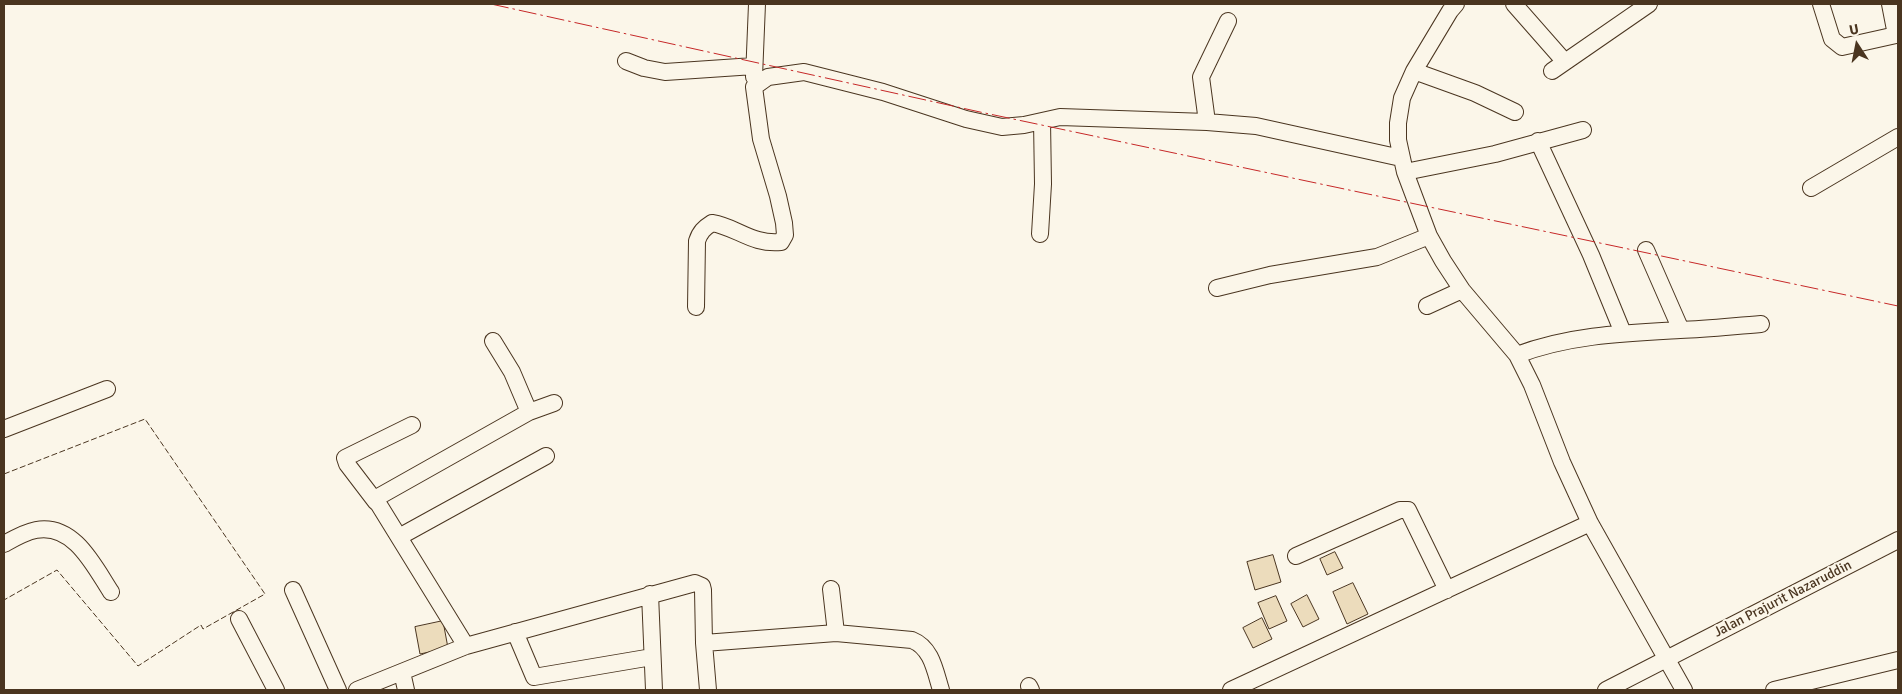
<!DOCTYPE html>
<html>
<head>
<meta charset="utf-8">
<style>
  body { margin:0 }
  #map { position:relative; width:1902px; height:694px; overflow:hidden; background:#fbf6e9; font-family:Signika,sans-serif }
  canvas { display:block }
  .frame { position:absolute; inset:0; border:5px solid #4a3520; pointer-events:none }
  .north { position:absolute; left:1832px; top:20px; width:50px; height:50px; -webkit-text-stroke:4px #fbf6e9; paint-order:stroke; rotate:349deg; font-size:14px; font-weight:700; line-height:20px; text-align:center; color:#4a3520 }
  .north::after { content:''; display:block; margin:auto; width:18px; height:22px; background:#4a3520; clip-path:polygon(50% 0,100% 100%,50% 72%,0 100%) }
</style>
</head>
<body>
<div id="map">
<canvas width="1902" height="694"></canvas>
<div class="frame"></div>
<div class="north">U</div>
</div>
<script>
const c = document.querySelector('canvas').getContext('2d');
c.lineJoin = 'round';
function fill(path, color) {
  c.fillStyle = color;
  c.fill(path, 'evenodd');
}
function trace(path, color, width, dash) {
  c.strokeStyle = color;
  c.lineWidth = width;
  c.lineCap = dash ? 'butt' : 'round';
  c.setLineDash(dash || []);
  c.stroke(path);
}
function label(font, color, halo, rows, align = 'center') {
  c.font = font + ' Signika,sans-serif';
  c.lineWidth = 4;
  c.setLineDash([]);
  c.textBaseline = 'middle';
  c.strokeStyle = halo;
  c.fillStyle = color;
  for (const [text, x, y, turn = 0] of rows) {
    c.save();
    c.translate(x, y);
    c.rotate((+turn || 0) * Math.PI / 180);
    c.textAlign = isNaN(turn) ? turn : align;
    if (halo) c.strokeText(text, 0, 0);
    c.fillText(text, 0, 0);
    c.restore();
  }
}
const building = new Path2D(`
  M1335,552l8,16 -16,7 -7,-16z
  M1273,555l8,27 -26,8 -8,-28z
  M1353,583l15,31 -21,10 -14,-32z
  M1307,595l12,24 -16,8 -12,-23z
  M1276,596l11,25 -18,8 -11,-26z
  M1262,618l10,21 -19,9 -10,-20z
  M443,621l5,27 -28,6 -5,-27z`);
fill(building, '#ecdcbc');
trace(building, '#4a3520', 1);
const minor = new Path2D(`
  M1456,4l-6,7 -36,60 -12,27 -4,25v17l7,32 24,64 14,25 19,29 55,65 15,30 30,77 28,61 94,167
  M1514,4l51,58
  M1821,4l11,35 10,8 54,-12
  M1890,4l6,31h2
  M626,61l18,7 21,4 89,-6
  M1414,71l61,22 40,19
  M1552,71l97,-67
  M754,77l3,-73
  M1207,122l49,4 145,32
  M1538,141l53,114 32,78
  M1405,172l90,-18 88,-24
  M1811,188l87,-51
  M1040,234l3,-50 -1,-63
  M1646,250l35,80
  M1217,288l53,-13 107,-18 52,-21
  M1427,306l35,-16
  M696,307l1,-66c3,-9 7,-13 15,-18 25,4 40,22 69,19l4,-7 -1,-12 -6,-27 -17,-57 -7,-52 14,-10 36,-5 79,20 83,27 36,8 22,-2 36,-8 147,5 -6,-45 27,-56
  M1517,355c52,-20 108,-22 163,-25 27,-1 54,-4 81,-6
  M529,412l25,-9
  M4,429l103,-40
  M376,502l-29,-38 -2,-6 67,-33
  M399,537l147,-81
  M4,544c9,-5 21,-12 32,-14 38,-7 58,36 75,62
  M1296,556l104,-46h8l39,80
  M831,589l5,44
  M293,590l45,100
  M650,594l4,96
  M239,619l37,71
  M515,632l19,45 118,-20
  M704,643l132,-10 76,7c20,8 23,31 29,50
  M466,646l-90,-146 2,-3 151,-85 -17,-40 -19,-31
  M402,672l4,18
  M1029,686l2,4
  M357,690l109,-44 229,-63 7,3 1,4 1,53 4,47
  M1231,690l359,-167
  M1606,690l292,-150
  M1774,690l124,-30`);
trace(minor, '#4a3520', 18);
trace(minor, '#fbf6e9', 16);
trace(new Path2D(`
  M4,474l141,-55 120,175 -62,35 -2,-4 -63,41 -81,-96 -53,30`), '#4a3520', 1, [6, 2.5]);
trace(new Path2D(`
  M491,4l489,108 918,194`), '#c62828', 1, [18, 4, 2.5, 4]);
label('14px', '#4a3520', '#fbf6e9', [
  ["Jalan Prajurit Nazaruddin",1783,599,-27]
]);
</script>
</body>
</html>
